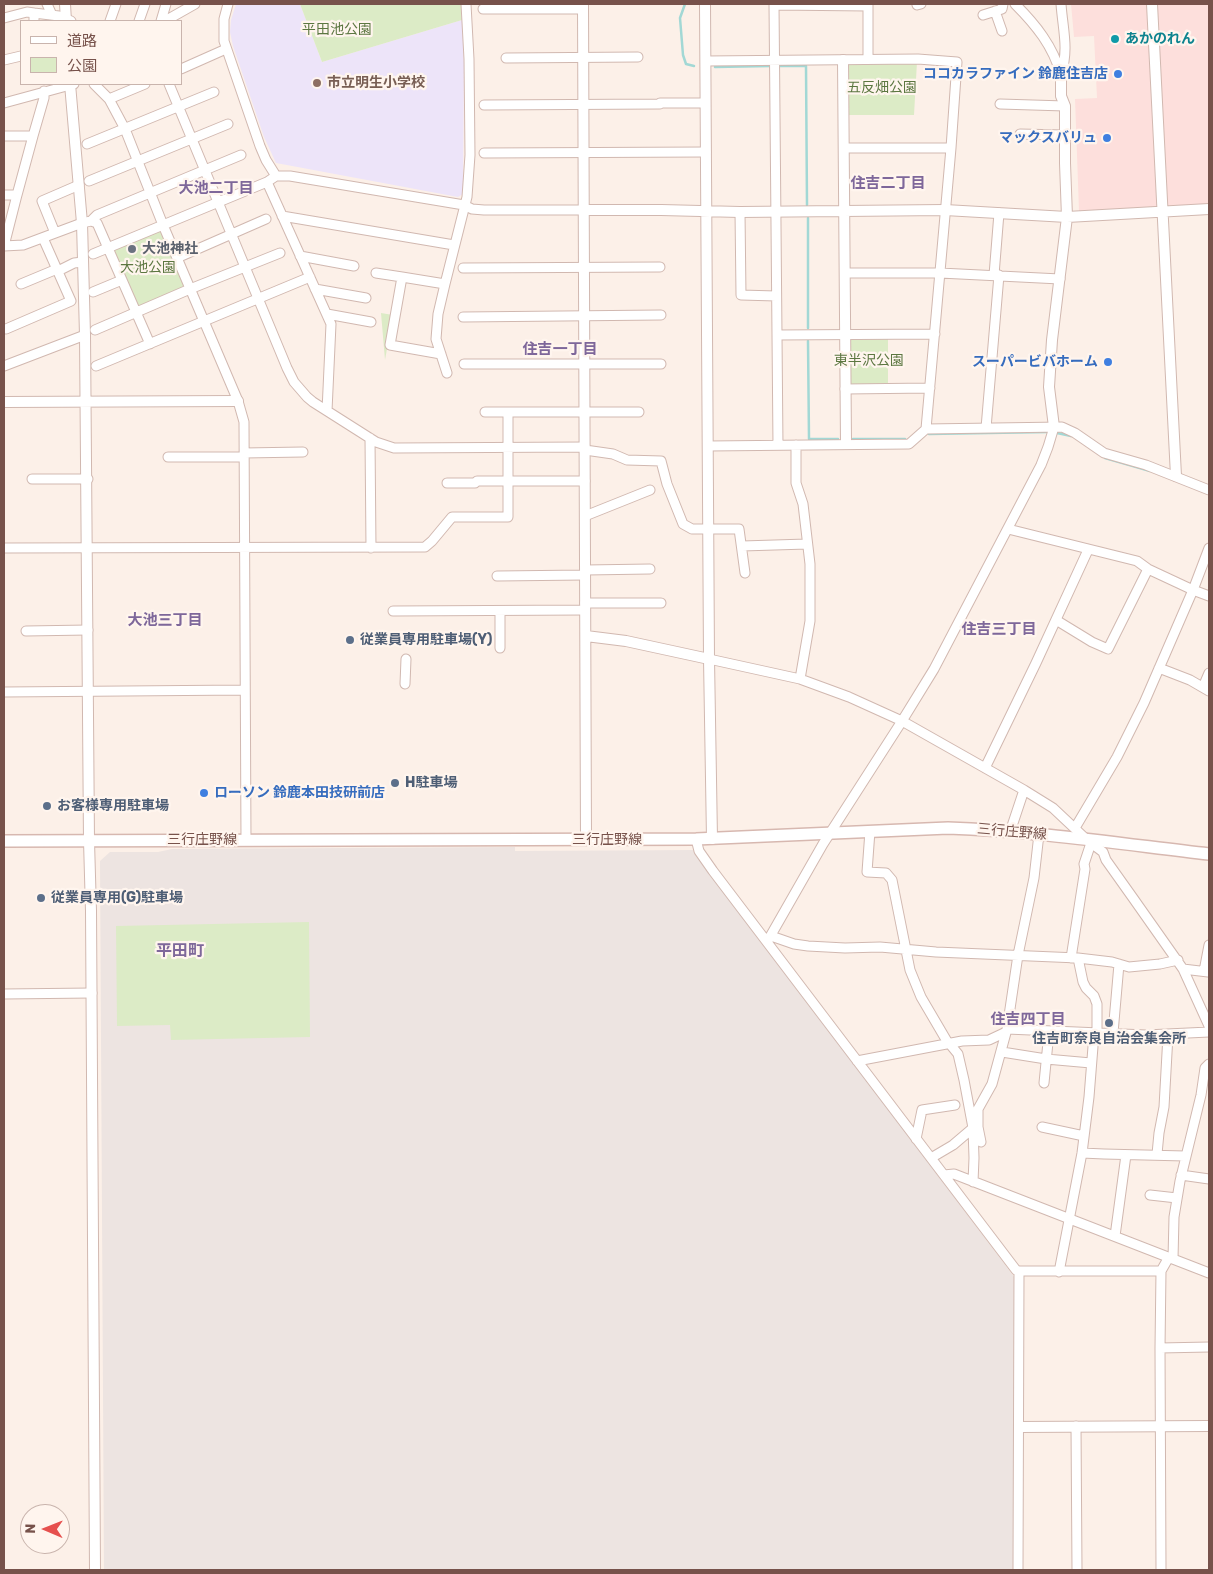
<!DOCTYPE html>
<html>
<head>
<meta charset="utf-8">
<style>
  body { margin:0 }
  #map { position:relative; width:1213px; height:1574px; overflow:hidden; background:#fcf0e8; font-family:Rubik,"Noto Sans JP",sans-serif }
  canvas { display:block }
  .frame { position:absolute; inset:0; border:5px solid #77524b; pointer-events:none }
  .legend { position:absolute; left:20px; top:20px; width:162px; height:65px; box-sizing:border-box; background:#fff5ee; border:1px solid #c9b4ad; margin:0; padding:6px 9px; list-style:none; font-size:15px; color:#77524b }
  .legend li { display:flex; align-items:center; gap:10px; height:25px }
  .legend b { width:25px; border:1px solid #c9b4ad }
  .north { position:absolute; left:20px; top:1504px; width:50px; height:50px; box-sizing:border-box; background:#fff5ee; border:1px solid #c9b4ad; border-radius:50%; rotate:271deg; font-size:14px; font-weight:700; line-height:20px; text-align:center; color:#77524b }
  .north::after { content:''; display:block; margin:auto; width:18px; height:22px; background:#e6504e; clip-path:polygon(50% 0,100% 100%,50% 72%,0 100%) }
</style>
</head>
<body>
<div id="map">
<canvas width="1213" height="1574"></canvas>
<div class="frame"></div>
<ul class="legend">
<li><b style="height:6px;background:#fff"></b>道路</li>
<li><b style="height:14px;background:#dcebc6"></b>公園</li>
</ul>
<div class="north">N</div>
</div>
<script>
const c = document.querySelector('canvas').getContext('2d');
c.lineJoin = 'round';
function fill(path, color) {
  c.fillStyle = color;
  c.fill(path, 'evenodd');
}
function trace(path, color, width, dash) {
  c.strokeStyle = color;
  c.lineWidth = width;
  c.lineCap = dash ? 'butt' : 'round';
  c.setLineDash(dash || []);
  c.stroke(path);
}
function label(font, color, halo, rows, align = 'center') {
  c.font = font + ' Rubik,"Noto Sans JP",sans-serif';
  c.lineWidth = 4.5;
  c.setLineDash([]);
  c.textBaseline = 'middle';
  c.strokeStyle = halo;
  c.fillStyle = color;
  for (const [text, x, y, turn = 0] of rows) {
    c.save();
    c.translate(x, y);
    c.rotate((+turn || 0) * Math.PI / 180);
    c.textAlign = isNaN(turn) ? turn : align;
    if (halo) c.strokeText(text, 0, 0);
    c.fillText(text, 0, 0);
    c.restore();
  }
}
fill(new Path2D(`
  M1071,4h138v200l-130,7 -4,-112 22,-1 -3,-62 -20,1z`), '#fddfdc');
fill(new Path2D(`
  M515,847v4l178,-1 322,428 1,292h-912l-4,-709 10,-9h48l14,-3z`), '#ede4e1');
fill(new Path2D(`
  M236,4h64l22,58 140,-42 2,44 -1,130 -5,3 -182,-34 -12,-26 -31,-91 -3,-14 1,-12z`), '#ede4f9');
fill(new Path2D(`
  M300,4h161l1,16 -140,42z
  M917,62l-3,53h-66v-51z
  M161,228l24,58 -2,3 -46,19 -25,-58z
  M381,313l12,2 -8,45z
  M888,337v48l-36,1 -2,-4v-41l3,-3z
  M309,922l1,115 -139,3 -1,-15 -53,1 -1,-100z`), '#dcebc6');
trace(new Path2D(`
  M685,4l-5,14 3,37 3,9 8,2
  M778,66h28l1,139
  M715,67l55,-1
  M808,218v110
  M808,341l1,98h29
  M1057,433l14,3
  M929,434l119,-2
  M853,439h52
  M1105,458l45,13`), '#a2d8d5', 2.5);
const minor = new Path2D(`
  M47,4l5,11
  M228,4l-4,15v22l36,105 6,14 10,16
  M774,4l4,441
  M868,4v55
  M1015,4c21,21 38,42 46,71
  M1061,4c2,27 8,44 0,71
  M774,5l94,1
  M917,5l4,-1
  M483,9h100
  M995,11l7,20
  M983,15l19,-6 1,-5
  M4,18l23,-6 7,1
  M34,21v-8l25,3 12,5
  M110,21l6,-17
  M139,21l6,-17
  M161,21l5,-17
  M165,21l30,-17
  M506,58l132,-1
  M4,60l17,-4
  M706,61l212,-2 39,3 -6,86 -25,281
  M181,69l45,-20
  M94,84l15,15 16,30 38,96 75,176 6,21 2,418
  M169,84l118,284 7,14 13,15 6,5 63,40 18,6 191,-1
  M109,99l36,-15
  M4,103l70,-19
  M660,103h45
  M1000,104l65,2
  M484,105l176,-1
  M1020,134l44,1
  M4,136h29l-16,59
  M33,136l11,-38v-7
  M87,144l127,-52
  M844,148h107
  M484,153l222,-1
  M89,181l139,-57
  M4,195h13l-13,51
  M740,212l1,83 35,1
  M282,216l172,29
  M91,221l6,-6 144,-60
  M55,233l-13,-32 37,-16
  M4,246l19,-1 59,-22 9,-2 6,2 53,121
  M93,254l174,-72
  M300,256l54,10
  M177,258l89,-39
  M463,268l197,-1
  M58,271l16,-8 9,-1
  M376,273l26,4
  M845,273h95l120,6
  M994,275l5,-62
  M21,284l36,-15
  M315,289l51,9
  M93,292l29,-12
  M327,314l44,8
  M463,317l198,-2
  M6,329l65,-28 -28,-63
  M95,330l95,-41 90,-36
  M777,335l158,-1
  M441,354l-51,-9 12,-68 43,7
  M464,364h197
  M4,366l81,-31
  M96,366l214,-89
  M447,373l-11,-34 2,-25 7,-30 22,-87 3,-42 -1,-96 -3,-55
  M845,389l85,-1
  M327,411l4,-87 -64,-142 9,-6h14l174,29 8,4 12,1h99
  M485,412h154
  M986,428l13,-153
  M370,438l1,110
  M796,445v38l7,21 7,60v57l-10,58
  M708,446l201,-2 17,-15 136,-2 13,6 29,20 42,12 63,25
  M585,450l28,4 14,6 34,1 6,23 16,40 9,5h47l6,44
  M244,453l59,-1
  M168,457h76
  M32,479h56
  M447,483h28l2,-2h108
  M585,516l65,-26
  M1008,529l129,32 11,8 45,21 -49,113 -27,54 -42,71
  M742,546l65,-2
  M4,548l421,-1 7,-6 20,-24h56v-104
  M1209,548l-16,42 16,6
  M586,570l64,-1
  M497,576l88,-1
  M585,603h76
  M393,611l192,-1
  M500,611v37
  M1056,620l36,22 16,7 40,-80
  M26,631l62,-1
  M709,659l91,20 49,18 53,24 122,69 29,18 34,32 16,12 3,8 27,38 50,71 26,57
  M1159,668l31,12 19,11
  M405,684l1,-25
  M1203,687l6,-14
  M4,692l241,-2
  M985,768l51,-105 52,-113
  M870,831l-3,41 19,1 6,7 18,90 11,27 27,46
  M1010,832l14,-42
  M696,839l3,12 14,20 303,399 3,1 -1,299
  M771,936l23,8 14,2 37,2 35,-1 56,5 142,6 34,4 17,5 31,-3 18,-4
  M767,942l56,-98 79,-123 32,-52 107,-204 7,-18 6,-20
  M1071,958l14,-89 -1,-5 7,-21
  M1078,958l5,24 3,6 8,8 3,8v29
  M1183,969l25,3
  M1204,971l5,-26
  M4,994l88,-1
  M1007,1029l139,6 63,-3
  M1113,1033l6,-69
  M949,1043l9,11 6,26 9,48 1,30 -1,24
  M1002,1052l44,7 45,4
  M857,1061l105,-20 27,-1 17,-8
  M1044,1083l5,-51
  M1042,1127l42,9
  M916,1139l6,-29 33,-5
  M981,1142l-3,-15v-18l14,-25 15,-55 11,-74 16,-77 5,-44
  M1082,1153l22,1 81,2
  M1157,1154l2,-21 5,-26 4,-72
  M931,1158l22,-13 20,-17h3
  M944,1175l10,-1 255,99
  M1181,1175l28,4
  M1150,1195l27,3
  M1115,1236l11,-81
  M1173,1259l1,-42 6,-36 21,-86 4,-27 4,-4
  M1019,1271h142
  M1059,1272l23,-119 7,-56 5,-63
  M1160,1348l49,-1
  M1076,1426l1,144
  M1161,1570l-1,-222 1,-77 8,-14`);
const tertiary = new Path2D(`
  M65,4l1,17
  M583,4l3,836
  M705,4l4,655 3,180
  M1152,4l24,472
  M843,60l3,384
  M70,84l12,139 3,112 4,506 2,70 4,659
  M583,210h78l79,2 205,-2 122,7 142,-8
  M4,402l234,-1
  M1054,427l-5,-40 3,-47 15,-123 -2,-54v-57l-4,-10v-21
  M586,636l40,5 83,18
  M1019,1427l190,-1`);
const secondary = new Path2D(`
  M4,841l692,-2 252,-11c87,3 174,16 261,26`);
trace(minor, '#d1b8b0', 11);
trace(tertiary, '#d1b8b0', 12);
trace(secondary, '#d7b8b0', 14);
trace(minor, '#fff', 9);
trace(tertiary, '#fff', 10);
trace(secondary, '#fff', 11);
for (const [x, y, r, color] of [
  [1115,39,5,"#0f9aa8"],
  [1118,74,5,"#3f7fe0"],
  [317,83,5,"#8d6e63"],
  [1107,138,5,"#3f7fe0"],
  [132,249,5,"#6b7280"],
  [1108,362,5,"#3f7fe0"],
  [350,640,5,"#5c6f8a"],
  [395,783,5,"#5c6f8a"],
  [204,793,5,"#3f7fe0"],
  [47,806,5,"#5c6f8a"],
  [41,898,5,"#5c6f8a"],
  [1109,1023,5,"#5c6f8a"]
]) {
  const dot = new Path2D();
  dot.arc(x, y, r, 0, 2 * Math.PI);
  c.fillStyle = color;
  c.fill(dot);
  trace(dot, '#fff5ee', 2);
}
label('14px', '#5c7741', '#fff5ee', [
  ["平田池公園",337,30],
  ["五反畑公園",882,88],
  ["大池公園",148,268],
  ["東半沢公園",869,361]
]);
label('bold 14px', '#0d838f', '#fff5ee', [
  ["あかのれん",1125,39]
], 'left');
label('bold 14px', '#366cbe', '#fff5ee', [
  ["ココカラファイン 鈴鹿住吉店",1108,74],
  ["マックスバリュ",1097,138],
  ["スーパービバホーム",1098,362],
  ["ローソン 鈴鹿本田技研前店",214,793,"left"]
], 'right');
label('bold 14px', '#785e54', '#fff5ee', [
  ["市立明生小学校",327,83]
], 'left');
label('bold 14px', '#5b616d', '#fff5ee', [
  ["大池神社",142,249]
], 'left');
label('bold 14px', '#4e5e75', '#fff5ee', [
  ["従業員専用駐車場(Y)",360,640],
  ["H駐車場",405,783],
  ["お客様専用駐車場",57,806],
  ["従業員専用(G)駐車場",51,898],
  ["住吉町奈良自治会集会所",1109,1039,"center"]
], 'left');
label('14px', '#77524b', '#fff5ee', [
  ["三行庄野線",1012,832,5],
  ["三行庄野線",202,840],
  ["三行庄野線",607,840]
]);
label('bold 15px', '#7e679a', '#fff5ee', [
  ["住吉二丁目",888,184],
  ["大池二丁目",216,189],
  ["住吉一丁目",560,350],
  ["大池三丁目",165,621],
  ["住吉三丁目",999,630],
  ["住吉四丁目",1028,1020]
]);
label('bold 16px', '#7e679a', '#fff5ee', [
  ["平田町",180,951]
]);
</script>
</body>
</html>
